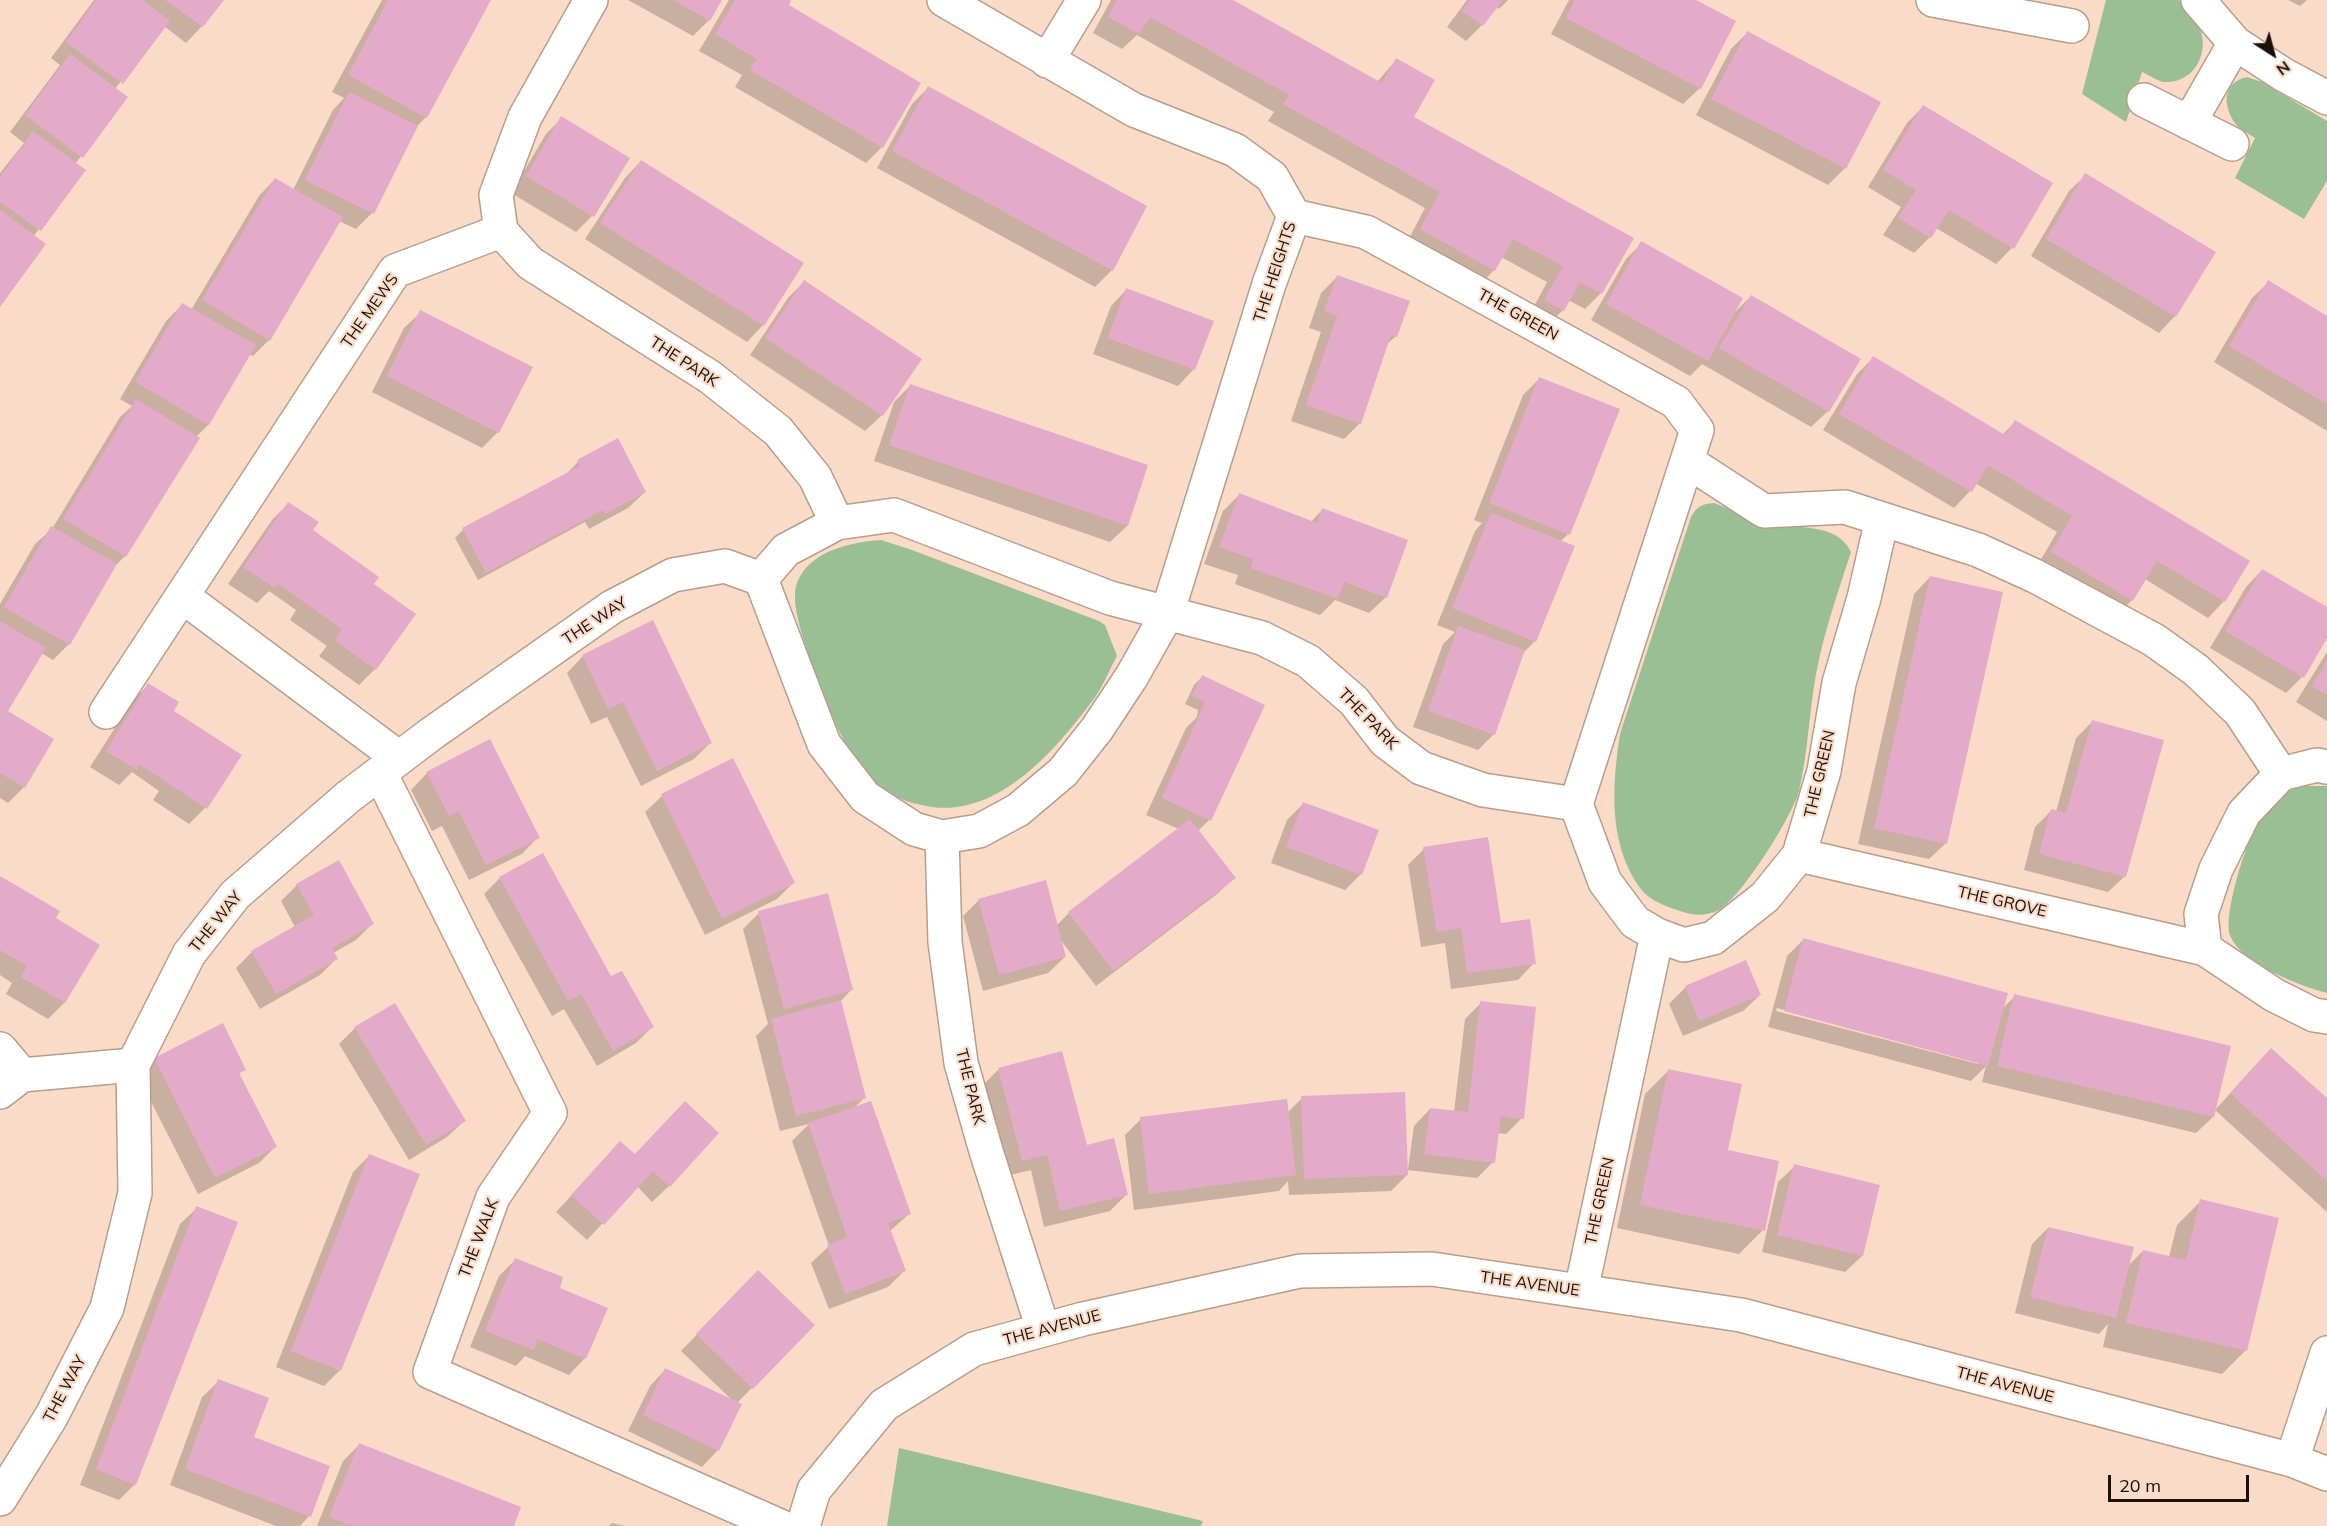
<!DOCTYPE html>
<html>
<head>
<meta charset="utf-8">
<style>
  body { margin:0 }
  #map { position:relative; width:2327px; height:1526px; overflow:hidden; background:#fadbc8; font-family:Mulish,sans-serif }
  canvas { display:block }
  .north { position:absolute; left:2243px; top:24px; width:60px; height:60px; -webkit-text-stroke:4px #fadbc8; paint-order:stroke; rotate:144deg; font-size:16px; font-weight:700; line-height:24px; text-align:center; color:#1b110a }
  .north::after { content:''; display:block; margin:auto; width:21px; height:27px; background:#1b110a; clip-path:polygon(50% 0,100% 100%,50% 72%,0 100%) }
  .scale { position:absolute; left:2108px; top:1475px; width:141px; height:27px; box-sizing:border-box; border:3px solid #1b110a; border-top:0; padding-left:8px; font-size:18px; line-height:21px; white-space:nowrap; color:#1b110a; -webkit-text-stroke:4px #fadbc8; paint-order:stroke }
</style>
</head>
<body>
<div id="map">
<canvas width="2327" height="1526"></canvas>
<div class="north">N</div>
<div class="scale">20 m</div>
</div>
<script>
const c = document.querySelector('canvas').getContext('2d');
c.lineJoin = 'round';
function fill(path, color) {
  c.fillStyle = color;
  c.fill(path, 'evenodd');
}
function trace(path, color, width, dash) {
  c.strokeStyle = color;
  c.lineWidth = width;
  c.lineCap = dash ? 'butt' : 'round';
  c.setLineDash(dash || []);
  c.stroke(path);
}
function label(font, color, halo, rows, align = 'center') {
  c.font = font + ' Mulish,sans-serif';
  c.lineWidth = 4.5;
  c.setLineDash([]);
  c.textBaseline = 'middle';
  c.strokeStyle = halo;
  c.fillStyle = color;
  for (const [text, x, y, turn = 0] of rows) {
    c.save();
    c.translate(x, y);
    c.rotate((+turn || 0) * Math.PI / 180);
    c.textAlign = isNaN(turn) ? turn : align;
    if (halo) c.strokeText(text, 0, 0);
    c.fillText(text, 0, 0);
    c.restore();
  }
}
fill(new Path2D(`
  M2106,0h73c6,8 16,17 20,26 12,26 -5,58 -35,56 -7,-1 -15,-7 -22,-10l-16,50 -44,-28z
  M2247,77l15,5 65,39v60l-23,38 -69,-41 20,-40c-6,-4 -12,-7 -17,-11 -15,-18 -18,-44 9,-50z
  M1714,503c19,7 38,15 58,20 26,7 65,-1 79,29 -13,40 -27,80 -35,122 -7,39 -8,79 -17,117 -7,26 -55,101 -77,117 -12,8 -27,8 -39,4 -15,-5 -34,-11 -43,-24 -32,-44 -28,-103 -20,-154l71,-217c6,-11 11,-13 23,-14z
  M881,540l31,10 187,71 6,4 12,31c-8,14 -14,31 -24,44 -38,51 -99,123 -171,105 -16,-3 -32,-9 -44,-20 -34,-31 -50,-77 -65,-118 -7,-20 -24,-64 -16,-84 12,-32 54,-41 84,-43z
  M2289,786h38v207c-27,-7 -87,-30 -97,-58 -7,-19 16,-93 27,-111 9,-15 19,-26 32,-38z
  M899,1448l304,73 -2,5h-314z`), '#9abf94');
fill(new Path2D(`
  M94,0h128l-20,26 -16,17 -22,-17 -49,63 11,8 -51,67 9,6 -51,67 -33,67v-131l24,-30 -14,-11 50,-67 -9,-7z
  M382,0h107l-63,117 -11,11 -43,85 -16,16 -17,-8 -70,119 -16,16 -4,-2 -41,71 -12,12 2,2 -73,117 -13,13 -43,75 -16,16 -12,-7 -36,59 19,75 -16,16 -8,-5v-194l35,-60 17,-15 68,-112 12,-11 -12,-7 46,-78 16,-16 9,5 68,-114 16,-17 18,11 40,-80 11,-12 -12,-6z
  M628,0h92l-11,20 -16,16z
  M729,0h61l-4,5 96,142 -16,16 -131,-76 7,-12 -43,-24z
  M1111,0h119l147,82 20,-23 15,59 189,175 -16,16 -17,-9 -5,10 -16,16 -18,-10 18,-34 -46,-25 -7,13 -16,17 -73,-41 20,-38 -157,-87 6,-9 -137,-77 -15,14 -29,-16z
  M1467,0h41l-9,9 -3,-3 -14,19 -16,16 -19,-14z
  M1569,0h124l7,88 -17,16 -132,-70z
  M2288,0h19l-7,6z
  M1747,33l132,70 -35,66 -16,16 -132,-70 35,-66z
  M928,88l217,118 -33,64 -17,17 -218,-119 35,-64z
  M1923,107l89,141 -16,16 -60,-36 -6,9 -16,16 -31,-18 18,-28 -33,-20 39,-64z
  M562,118l30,98 -16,16 -65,-39 35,-59z
  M641,161l161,103 -39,61 -16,17 -162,-103 40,-61z
  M2086,175l128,78 -39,63 -16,17 -128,-77 38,-65z
  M1642,243l91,71 18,-18 108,63 -31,52 -17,16 -109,-63 -12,12 -99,-56 35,-61z
  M1337,277l59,59 -10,9 -26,78 -16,16 -53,-18 30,-89 -12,-4 12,-35z
  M804,282l116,77 -38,56 -17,16 -115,-76 38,-57z
  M2269,282l58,35v114l-113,-69 38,-64z
  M1127,289l67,80 -16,17 -85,-32 18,-48z
  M421,312l77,120 -16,16 -110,-56 32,-64z
  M1873,358l129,77 13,-13 209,179 -16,17 -63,-39 -13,21 -16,16 -80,-48 21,-36 -82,-49 -5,8 -16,17 -131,-78 34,-56z
  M1539,379l29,155 -8,8 -25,99 -13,13 -28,80 -16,16 -65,-23 30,-83 12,-12 -18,-7 38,-94 7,-8 -8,-3 49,-125z
  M910,386l237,80 -20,60 -17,16 -236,-81 20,-59z
  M617,440l28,52 -17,16 -39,21 -4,-7 -107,58 -23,-42 8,-8 100,-53 15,-15z
  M1239,495l72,27 11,-12 64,87 -17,16 -34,-13 -15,15 -85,-31 3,-9 -34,-11 19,-53z
  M288,504l23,27 61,53 3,85 -16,16 -40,-29 8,-10 -37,-26 6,-10 -27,-19 -12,12 -29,-19 44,-64z
  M2262,570l65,39v26l-25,42 -16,16 -76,-45 36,-61z
  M1930,577l16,266 -17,16 -71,-15 56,-250z
  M2327,652v69l-31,-19z
  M583,656l127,87 -16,16 -53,27 -34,-69 -16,7 -24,-51z
  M1202,677l61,29 -54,114 -11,11 36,47 -17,16 -121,92 -37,-48 6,19 -17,16 -65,18 -20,-75 16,-16 77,26 13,-13 110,-84 -33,-14 40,-87 11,-11 1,-7 -13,-6 9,-19z
  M148,685l20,32 37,91 -16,16 -36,-24 6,-9 -27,-19 -13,13 -29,-18 42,-66z
  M2092,722l33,154 -17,16 -84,-22 11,-43 16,-16 5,1 20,-74z
  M733,760l60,123 -16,16 -72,36 -60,-123 17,-16z
  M427,773l111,64 -16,17 -53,26 -27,-54 -10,5 -21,-41z
  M1303,804l58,70 -16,16 -74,-27 16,-43z
  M1424,849l76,76 34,38 -16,17 -67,9 -6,-46 -24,4 -13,-82z
  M0,878l54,41 44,27 -34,57 -16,16 -42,-25 6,-11 -12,-8z
  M500,878l152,149 -16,16 -39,23 -33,-57 -12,7 -68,-122z
  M297,885l75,39 -16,16 -23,13 4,5 -17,17 -60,34 -24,-41 16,-16 43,-25 -14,-26z
  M759,913l92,77 -11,12 25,95 -12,12 56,105 -19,17 14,40 -16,16 -59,22 -18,-46 18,-17 -37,-105 17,-17 -29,7 -24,-95 12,-12 -25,-95z
  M1803,940l199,69 13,-13 198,121 -17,16 -214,-51 4,-16 -15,15 -203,-54 19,-71zM1777,1008l201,53v3l-202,-53z
  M1746,962l14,33 -17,16 -60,25 -14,-32 16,-16z
  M1481,1003l41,115 -16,16 -9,-1 -4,29 -16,16 -70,-8v5l-16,16 -102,4 -1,-14 -9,10 -145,19 -9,-75 16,-16 146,-6 15,-15 106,71 6,-43 16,-17 24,3 11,-93z
  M222,1025l22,44 -6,6 37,72 -16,16 -61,31 -60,-118 17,-17z
  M355,1028l109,93 -17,16 -38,23 -70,-116z
  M2255,1066l72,34v112l-112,-102z
  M998,1070l88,77 40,48 -16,16 -66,16 -13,-57 -25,6 -24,-90z
  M1669,1070l57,81 37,79 -24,24 -122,-26 28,-134z
  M669,1119v67l-17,16 -15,-16 -50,54 -31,-28 64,-69 15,13z
  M369,1156l-29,214 -16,16 -48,-19 77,-195z
  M1795,1166l67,90 -17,16 -83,-20 16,-70z
  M2201,1201l45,149 -24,24 -119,-27 5,-23 -9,10 -84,-21 17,-69 16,-16 79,39 16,-16 26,6 8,-32z
  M197,1208l-62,276 -16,16 -39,-15 100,-261z
  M515,1260l43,29 27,69 -16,17 -44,-19 -9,10 -46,-19 29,-71z
  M758,1272l55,54 -76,77 -19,47 -16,17 -74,-36 22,-45 16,-17 67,32 -52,-50z
  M219,1381l33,57 57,78 -9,10h-24l-106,-41 32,-88z
  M359,1445l153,81h-195l26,-65z
  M612,1523l13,3h-16z`), '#0003');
fill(new Path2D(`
  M96,0h46l28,21 -47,63 -57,-42z
  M165,0h59l-21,27z
  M388,0h103l-64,118 -79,-43z
  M673,0h49l-12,21z
  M735,0h56l-2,5 132,78 -38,65 -133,-78 7,-11 -42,-25z
  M1117,0h116l149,83 14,-25 39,22 -21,37 220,121 -32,56 -22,-12 -16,29 -20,-11 19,-34 -50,-27 -18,32 -75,-42 20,-37 -157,-88 6,-9 -139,-78 -11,17 -31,-17z
  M1470,0h33l-20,26 -21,-15z
  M1575,0h121l40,21 -35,68 -135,-71z
  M1747,31l134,71 -35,67 -135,-70z
  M70,54l58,43 -45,61 -58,-43z
  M928,86l219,120 -34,65 -221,-120z
  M349,92l69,34 -44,88 -69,-34z
  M1923,105l130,78 -39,66 -65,-39 -18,28 -33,-20 18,-28 -33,-20z
  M561,116l69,42 -36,59 -68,-41z
  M33,131l53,39 -45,61 -41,-29v-25z
  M641,160l163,103 -40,63 -164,-103z
  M2085,173l131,79 -40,65 -130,-78z
  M275,178l68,39 -73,124 -68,-41z
  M0,210l46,34 -46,63z
  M1641,241l102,57 -35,63 -102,-57z
  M1337,275l73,26 -13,36 -6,-2 -30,89 -55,-19 31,-89 -13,-5z
  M804,280l118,79 -39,57 -118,-78z
  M2268,280l59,36v88l-98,-58z
  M1126,288l88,33 -19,49 -87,-32z
  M1751,295l110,64 -32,53 -110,-64z
  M182,303l74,42 -47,80 -74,-43z
  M420,310l113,57 -34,66 -112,-57z
  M1873,356l132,79 10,-15 235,141 -25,41 -68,-41 -24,40 -82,-49 21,-36 -84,-51 -16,27 -133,-78z
  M1539,377l81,32 -50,126 -81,-32z
  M910,384l238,81 -20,61 -239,-81z
  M136,399l64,39 -74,119 -63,-38z
  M618,438l28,54 -41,22 -2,-4 -117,63 -24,-45 118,-62 -3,-6z
  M1239,493l78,30 5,-15 86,32 -21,58 -43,-16 -6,17 -87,-31 2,-9 -34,-12z
  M288,502l31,20 -6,8 66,47 -5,7 42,30 -40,56 -42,-30 8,-11 -65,-46 -3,5 -31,-21z
  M1491,513l84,33 -39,96 -84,-34z
  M51,526l66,38 -47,81 -66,-38z
  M2262,569l65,38v31l-23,40 -79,-47z
  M1930,576l73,16 -56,252 -73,-16z
  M653,620l59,123 -55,28 -34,-69 -15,7 -26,-54z
  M0,621l46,27 -38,63 46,28 -29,49 -25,-15z
  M1458,626l67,24 -30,85 -67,-24z
  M2327,660v35l-15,-9z
  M1202,675l63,30 -54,116 -49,-23 43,-96 -13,-6z
  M148,683l31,19 -5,9 68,44 -35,54 -68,-45 -2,6 -31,-19z
  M2092,720l72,20 -38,137 -87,-23 12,-45 15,4z
  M490,739l50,99 -54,27 -27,-54 -10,5 -23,-44z
  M733,758l62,125 -73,36 -61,-125z
  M1303,802l76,28 -17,45 -76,-28z
  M1190,819l46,59 -123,93 -45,-59z
  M1488,837l13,86 29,-4 6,45 -69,9 -6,-45 -24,4 -14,-85z
  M543,853l68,123 11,-5 32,56 -41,24 -32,-57 -13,7 -69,-124z
  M339,860l35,64 -42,24 6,11 -62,35 -25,-43 63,-36 -18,-31z
  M0,876l60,35 -4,7 44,27 -35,58 -44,-26 6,-11 -27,-16z
  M1046,880l20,77 -67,18 -21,-76z
  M828,893l25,97 -69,19 -26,-98z
  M1803,938l205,55 -20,73 -204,-55z
  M1746,960l15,35 -62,26 -14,-35z
  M2014,994l217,52 -17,71 -217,-51z
  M841,1000l25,98 -70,18 -25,-97z
  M1480,1001l56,6 -12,112 -23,-3 -6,47 -71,-9 6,-46 38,4z
  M395,1003l71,118 -40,24 -72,-118z
  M223,1023l23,47 -7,3 38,74 -62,31 -61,-120z
  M2271,1048l56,50v83l-97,-88z
  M1062,1051l25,94 27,-7 14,57 -68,16 -13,-56 -25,6 -24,-93z
  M1668,1069l74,15 -14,66 51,11 -14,70 -125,-26z
  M1405,1092l3,83 -104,4 -3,-83z
  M1287,1099l9,76 -147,19 -9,-77z
  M685,1101l34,32 -49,54 -17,-16 -49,54 -33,-30 49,-54 15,13z
  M871,1101l40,113 -23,9 18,48 -61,23 -18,-48 20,-9 -39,-114z
  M369,1154l51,20 -79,197 -50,-20z
  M1794,1164l86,21 -17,71 -86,-21z
  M2200,1199l79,19 -32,133 -121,-28 17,-73 43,10z
  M196,1206l42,16 -102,263 -40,-16z
  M2048,1227l86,20 -18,71 -86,-21z
  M515,1258l48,19 -3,11 48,20 -22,51 -49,-20 -3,11 -49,-19z
  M758,1270l57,55 -62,64 -57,-55z
  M665,1368l77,36 -23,47 -76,-36z
  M218,1379l51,19 -15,39 76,29 -19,51 -126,-48z
  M359,1443l162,64 -7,19h-162l-23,-9z`), '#e4aaca');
const minor = new Path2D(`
  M1933,0l139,26
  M2198,0l37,43 49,32 43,23
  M1047,61l37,-61
  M2144,100l88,44
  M2189,123l46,-80
  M1294,216l72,16 310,170 21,28 -10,31 77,50 81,-4 133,43 57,26 119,64 42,30 44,42 41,62
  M501,231l29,32 180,114 68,54 37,46 22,46 57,-8 216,83 152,40 46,23 46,40 31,40 36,27 62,22 93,14
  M501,231l-5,-36 29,-78 66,-117
  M1687,461l-111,343 29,78 30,40 22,13 27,10 29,-7 52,-41 34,-42 25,-84 15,-88 25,-85 18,-79
  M761,579l63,165 41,53 49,32 28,8 37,-6 39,-21 45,-38 34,-43 35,-53 35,-62 102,-330 25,-68 -22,-39 -37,-27 -101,-40 -190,-110
  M761,579l25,-29 51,-27
  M182,596l217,162
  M106,712l289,-441 106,-40
  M380,773l170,340 -57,84 -63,175 350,154
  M942,837l3,105 16,121 25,88 57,178
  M1799,855l406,94 69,46 40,20 13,2
  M2205,949l-4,-35 15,-45 28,-56 37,-39 36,-9 10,2
  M0,1049l22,26
  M0,1092l22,-17 111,-10
  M1581,1291l76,-356
  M2292,1460l35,-107
  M0,1499l51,-82 56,-109 28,-115 -2,-128 56,-111 46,-59 113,-98 83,-63 181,-127 61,-32 52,-9 36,13
  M803,1526l11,-36 70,-85 90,-56 109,-30 217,-48 132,-2 309,46 551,145 35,14`);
trace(minor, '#b99d8b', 36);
trace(minor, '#fff', 33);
label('16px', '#1b110a', '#fadbc8', [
  ["THE HEIGHTS",1275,272,-72],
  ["THE MEWS",370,311,-55],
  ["THE GREEN",1518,315,29],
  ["THE PARK",684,362,33],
  ["THE WAY",595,621,-33],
  ["THE PARK",1368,719,46],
  ["THE GREEN",1820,774,-77],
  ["THE GROVE",2002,902,13],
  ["THE WAY",216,922,-51],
  ["THE PARK",970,1087,76],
  ["THE GREEN",1600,1201,-78],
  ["THE WALK",479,1238,-69],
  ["THE AVENUE",1530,1284,8],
  ["THE AVENUE",1052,1328,-15],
  ["THE AVENUE",2005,1385,15],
  ["THE WAY",65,1389,-62]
]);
</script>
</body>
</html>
